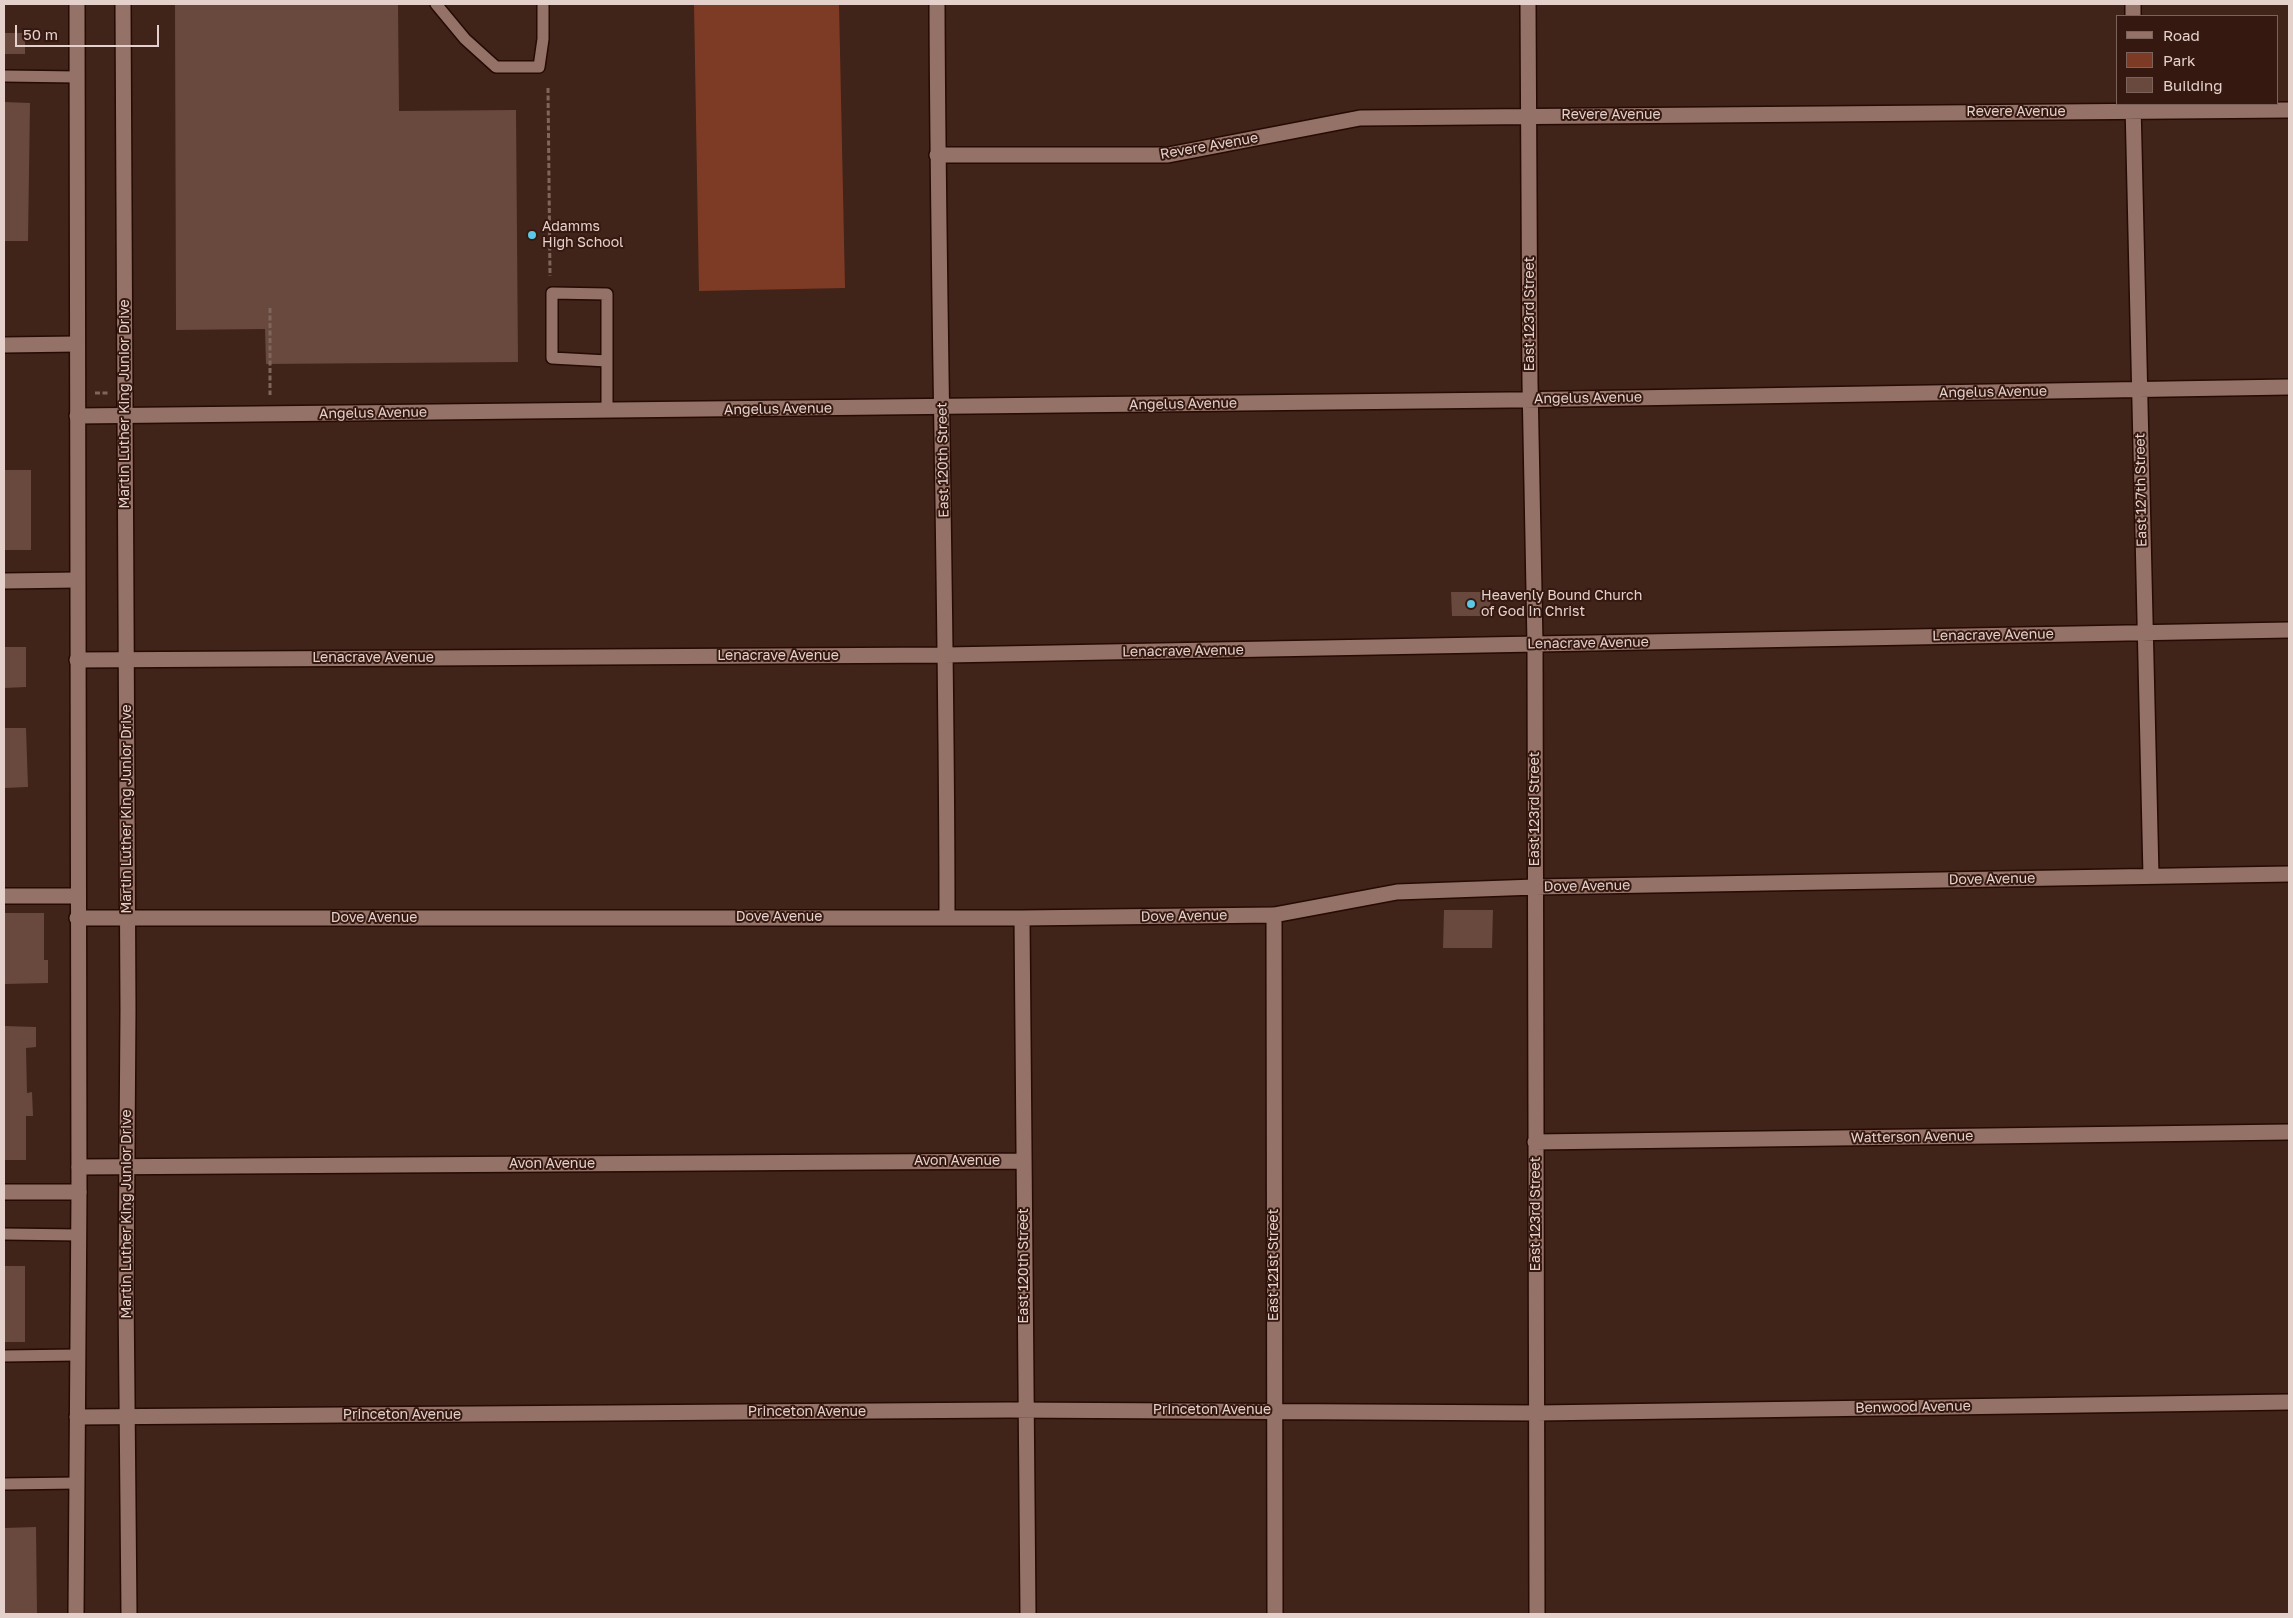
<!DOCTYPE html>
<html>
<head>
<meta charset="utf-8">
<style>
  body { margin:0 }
  #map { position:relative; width:2293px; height:1618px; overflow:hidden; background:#402319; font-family:"Golos Text",sans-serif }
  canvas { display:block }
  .frame { position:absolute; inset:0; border:5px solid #e5d1cb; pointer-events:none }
  .legend { position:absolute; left:2116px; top:15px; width:162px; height:90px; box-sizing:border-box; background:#351910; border:1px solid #7b635b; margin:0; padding:6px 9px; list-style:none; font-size:15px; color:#e5d1cb }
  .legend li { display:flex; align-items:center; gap:10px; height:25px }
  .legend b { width:25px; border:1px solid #7b635b }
  .scale { position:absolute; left:15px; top:25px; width:144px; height:22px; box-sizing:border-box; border:2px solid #e5d1cb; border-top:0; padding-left:6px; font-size:15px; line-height:18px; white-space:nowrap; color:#e5d1cb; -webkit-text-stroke:4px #351910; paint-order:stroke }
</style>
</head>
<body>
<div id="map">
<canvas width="2293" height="1618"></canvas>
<div class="frame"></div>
<ul class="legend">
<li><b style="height:6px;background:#957267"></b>Road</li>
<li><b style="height:14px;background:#7d3b25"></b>Park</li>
<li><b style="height:14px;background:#69493e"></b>Building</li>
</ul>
<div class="scale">50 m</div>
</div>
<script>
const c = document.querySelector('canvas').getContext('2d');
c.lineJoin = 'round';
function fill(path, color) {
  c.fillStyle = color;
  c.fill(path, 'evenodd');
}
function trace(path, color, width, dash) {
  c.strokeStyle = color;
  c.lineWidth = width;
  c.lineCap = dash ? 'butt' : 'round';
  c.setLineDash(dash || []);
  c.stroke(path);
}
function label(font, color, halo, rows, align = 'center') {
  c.font = font + ' "Golos Text",sans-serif';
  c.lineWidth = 4;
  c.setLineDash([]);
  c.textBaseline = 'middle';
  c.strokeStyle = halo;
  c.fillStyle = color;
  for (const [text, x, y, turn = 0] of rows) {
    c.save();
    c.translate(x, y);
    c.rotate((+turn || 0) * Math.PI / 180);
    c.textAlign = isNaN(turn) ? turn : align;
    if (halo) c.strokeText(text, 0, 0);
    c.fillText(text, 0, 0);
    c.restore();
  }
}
fill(new Path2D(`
  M694,4h145l6,284 -146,3z`), '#7d3b25');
fill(new Path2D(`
  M175,4h223l1,107 117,-1 2,252 -252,2 -1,-35 -89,1z
  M4,33h21v21h-21z
  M4,102l26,1 -2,138h-24z
  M4,470h27v80h-27z
  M1451,592h39l1,24h-39z
  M4,647h22v40l-22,1z
  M4,728h22l2,59 -24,1z
  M1444,910h49l-1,38h-49z
  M4,913h40v47h4v23l-44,1z
  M4,1026l32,1v20l-10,1 1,45 5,-1 1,24h-7v44h-22z
  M4,1266h21v76h-21z
  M36,1527l1,87h-33v-86z`), '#69493e');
const lane = new Path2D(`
  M436,4l29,35 31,28h43l4,-28v-35
  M4,76l73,1
  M607,361l-55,-3v-65l55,1v117
  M4,1234l75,1
  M4,1356l74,-1
  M4,1484l73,-1`);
const street = new Path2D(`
  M937,4c1,304 10,608 10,913
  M1528,4l2,378 5,262 2,970
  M2133,4v12
  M2133,104l18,772
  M937,155h231l192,-37 929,-8
  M4,345l73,-1
  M77,416l1432,-16 780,-13
  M4,581l73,-1
  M77,660l869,-5 1343,-25
  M4,896h73
  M1274,915l1,699
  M77,918h945l252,-3 123,-23 138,-5 754,-13
  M1022,918l6,696
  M1535,1142l754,-10
  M79,1167l945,-6
  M4,1192h75
  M77,1417l931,-7 529,3 752,-11`);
const secondary = new Path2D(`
  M123,4l5,1006 -2,280 3,324
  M76,1614l3,-422 -2,-1188`);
trace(lane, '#250b04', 14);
trace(street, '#250b04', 18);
trace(secondary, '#250b04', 18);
trace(new Path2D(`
  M548,88l2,188
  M270,308v87
  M95,393h13`), '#7f665d', 3, [5, 2.5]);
trace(lane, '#957267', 11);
trace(street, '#957267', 15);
trace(secondary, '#957267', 15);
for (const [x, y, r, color] of [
  [532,235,5,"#5bc8e6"],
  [1471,604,5,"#5bc8e6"]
]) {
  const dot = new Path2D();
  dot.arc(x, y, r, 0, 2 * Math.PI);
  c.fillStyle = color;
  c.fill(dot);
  trace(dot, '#351910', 2);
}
label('14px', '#e5d1cb', '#351910', [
  ["Revere Avenue",2016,112],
  ["Revere Avenue",1611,115],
  ["Revere Avenue",1209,146,-10],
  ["East 123rd Street",1530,314,-90],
  ["Angelus Avenue",1993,392,-1],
  ["Angelus Avenue",1588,398,-1],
  ["Martin Luther King Junior Drive",125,404,-90],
  ["Angelus Avenue",1183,404,-1],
  ["Angelus Avenue",778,409,-1],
  ["Angelus Avenue",373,413,-1],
  ["East 120th Street",943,460,-91],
  ["East 127th Street",2141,490,-91],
  ["Lenacrave Avenue",1993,635,-1],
  ["Lenacrave Avenue",1588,643,-1],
  ["Lenacrave Avenue",1183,651,-1],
  ["Lenacrave Avenue",778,656],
  ["Lenacrave Avenue",373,658],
  ["Martin Luther King Junior Drive",127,809,-90],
  ["East 123rd Street",1535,809,-90],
  ["Dove Avenue",1992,879,-1],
  ["Dove Avenue",1587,886,-1],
  ["Dove Avenue",1184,916,-1],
  ["Dove Avenue",779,917],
  ["Dove Avenue",374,918],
  ["Watterson Avenue",1912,1137,-1],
  ["Avon Avenue",957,1161],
  ["Avon Avenue",552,1164],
  ["Martin Luther King Junior Drive",127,1214,-90],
  ["East 123rd Street",1536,1214,-90],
  ["East 121st Street",1274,1265,-90],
  ["East 120th Street",1024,1266,-90],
  ["Benwood Avenue",1913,1407,-1],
  ["Princeton Avenue",1212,1410],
  ["Princeton Avenue",807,1412],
  ["Princeton Avenue",402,1415]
]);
label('14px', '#e5d1cb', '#351910', [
  ["Adamms",542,227],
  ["High School",542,243],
  ["Heavenly Bound Church",1481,596],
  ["of God In Christ",1481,612]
], 'left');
</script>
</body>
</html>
